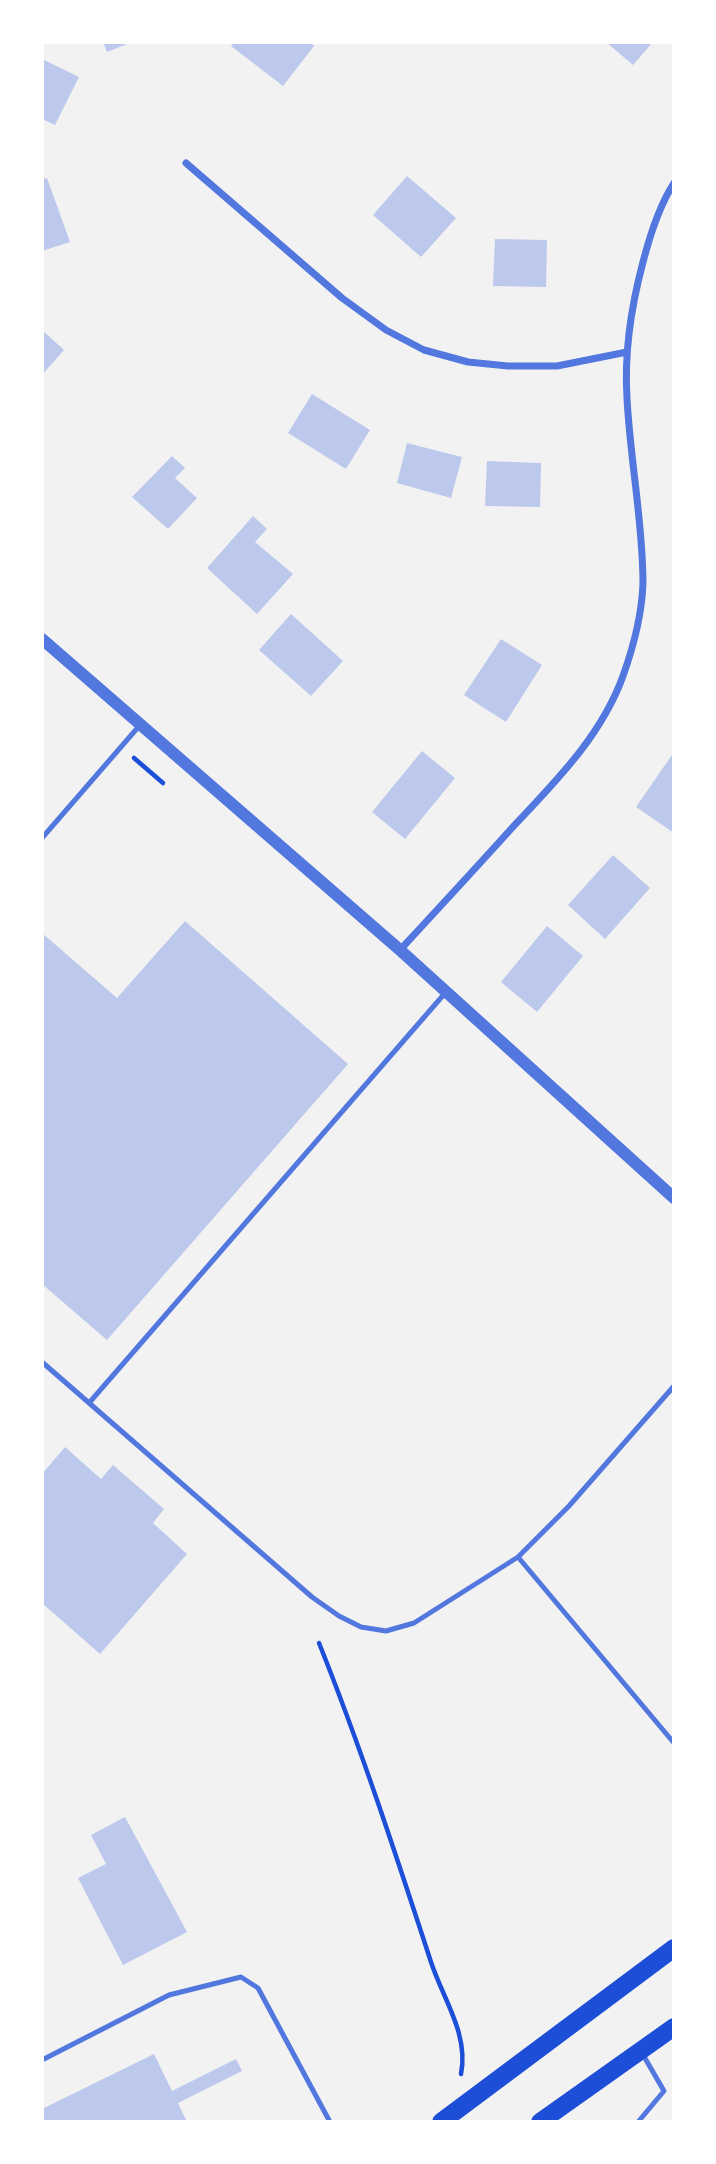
<!DOCTYPE html>
<html>
<head>
<meta charset="utf-8">
<style>
  body { margin:0 }
  #map { position:relative; width:716px; height:2164px; overflow:hidden; background:#f2f2f2; font-family:"Space Grotesk",sans-serif }
  canvas { display:block }
  .frame { position:absolute; inset:0; border:44px solid #fff; pointer-events:none }
</style>
</head>
<body>
<div id="map">
<canvas width="716" height="2164"></canvas>
<div class="frame"></div>
</div>
<script>
const c = document.querySelector('canvas').getContext('2d');
c.lineJoin = 'round';
function fill(path, color) {
  c.fillStyle = color;
  c.fill(path, 'evenodd');
}
function trace(path, color, width, dash) {
  c.strokeStyle = color;
  c.lineWidth = width;
  c.lineCap = dash ? 'butt' : 'round';
  c.setLineDash(dash || []);
  c.stroke(path);
}
fill(new Path2D(`
  M103,42h29l-25,10z
  M234,42h76l4,4 -31,40 -52,-40z
  M606,42h47l-20,23z
  M42,59l37,18 -24,48 -13,-6z
  M407,176l49,42 -35,39 -48,-42z
  M47,178l23,64 -28,9v-72z
  M495,239l52,1 -1,47 -53,-1z
  M42,330l22,20 -22,25z
  M312,394l58,36 -24,39 -58,-36z
  M407,443l55,14 -11,41 -54,-15z
  M172,456l13,12 -10,10 22,20 -29,31 -36,-32z
  M487,461l54,2 -1,44 -55,-1z
  M253,516l14,13 -12,13 38,32 -36,40 -50,-46z
  M291,614l52,47 -32,35 -52,-46z
  M501,639l41,26 -36,57 -42,-27z
  M422,751l33,27 -50,61 -33,-27z
  M674,752v81l-38,-26z
  M613,855l37,33 -45,51 -37,-34z
  M185,921l163,143 -241,276 -65,-56v-351l75,65z
  M547,926l36,30 -46,56 -36,-30z
  M65,1447l36,32 12,-14 51,44 -11,14 34,31 -87,100 -58,-51v-129z
  M125,1817l62,115 -64,33 -45,-87 28,-14 -15,-29z
  M154,2054l18,37 64,-32 6,12 -64,32 9,19h-145v-13z`), '#bdc9ec');
trace(new Path2D(`
  M134,758l29,25
  M319,1643c42,105 77,212 112,319 12,37 38,72 30,112`), '#1d4ed8', 4.5);
trace(new Path2D(`
  M42,838l98,-113
  M42,1362l270,235 27,19 22,11 25,4 28,-8 104,-66 51,-51 105,-120
  M89,1403l357,-411
  M518,1557l156,186
  M42,2060l127,-65 72,-18 17,11 72,134
  M638,2122l26,-31 -22,-38`), '#5277de', 5);
trace(new Path2D(`
  M186,163l156,135 44,32 38,20 44,12 40,4h49l70,-14
  M400,950c37,-40 74,-80 111,-121 43,-46 90,-92 112,-153 10,-28 19,-63 20,-93 0,-61 -13,-124 -16,-185 -3,-47 4,-91 16,-136 7,-27 16,-56 31,-79`), '#5277de', 7);
trace(new Path2D(`
  M42,639l358,311 274,248`), '#5277de', 12);
trace(new Path2D(`
  M441,2122l233,-174
  M540,2122l134,-95`), '#1d4ed8', 18);
</script>
</body>
</html>
